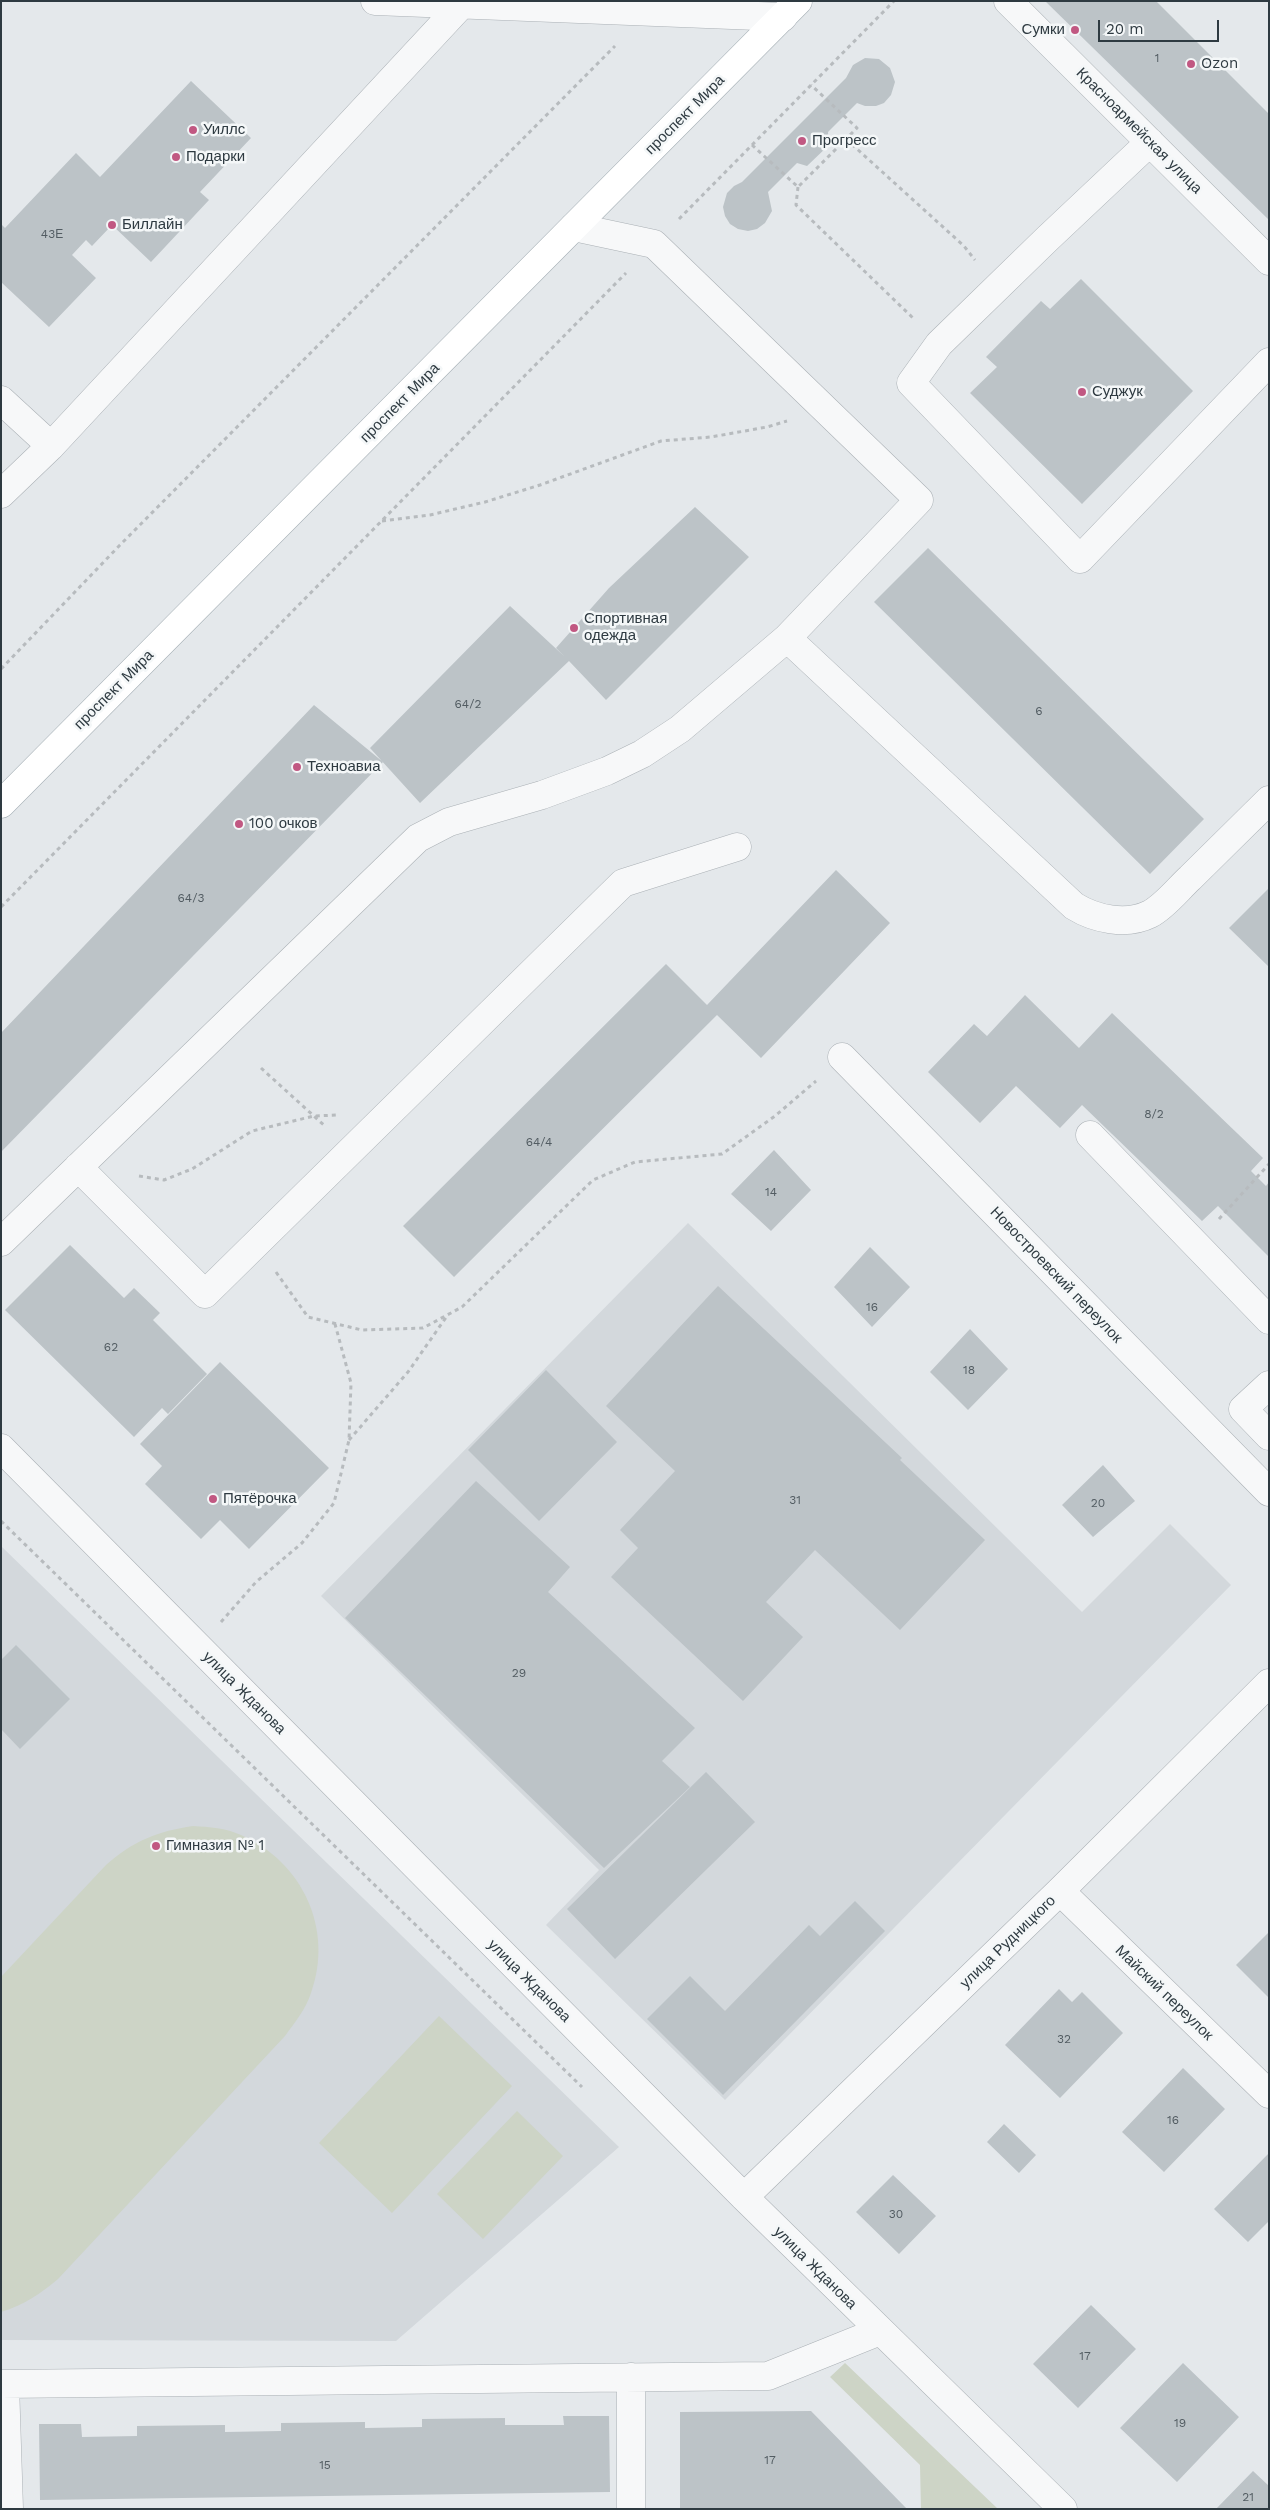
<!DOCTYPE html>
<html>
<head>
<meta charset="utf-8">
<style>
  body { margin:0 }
  #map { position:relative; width:1270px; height:2510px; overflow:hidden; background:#e4e8eb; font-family:"Work Sans",sans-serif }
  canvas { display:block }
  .frame { position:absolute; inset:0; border:2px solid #2e3a41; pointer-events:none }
  .scale { position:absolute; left:1098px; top:20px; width:121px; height:22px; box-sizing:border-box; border:2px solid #2e3a41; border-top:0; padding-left:6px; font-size:15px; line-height:18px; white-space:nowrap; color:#2e3a41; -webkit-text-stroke:4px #f4f7f8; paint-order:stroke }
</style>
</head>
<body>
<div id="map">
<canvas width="1270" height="2510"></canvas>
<div class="frame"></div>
<div class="scale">20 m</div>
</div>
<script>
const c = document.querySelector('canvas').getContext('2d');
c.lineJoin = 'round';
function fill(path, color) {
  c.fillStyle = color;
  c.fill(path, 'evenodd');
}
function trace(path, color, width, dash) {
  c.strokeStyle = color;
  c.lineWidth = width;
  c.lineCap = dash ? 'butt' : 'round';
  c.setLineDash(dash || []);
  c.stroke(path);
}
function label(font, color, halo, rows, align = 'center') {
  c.font = font + ' "Work Sans",sans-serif';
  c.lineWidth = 5;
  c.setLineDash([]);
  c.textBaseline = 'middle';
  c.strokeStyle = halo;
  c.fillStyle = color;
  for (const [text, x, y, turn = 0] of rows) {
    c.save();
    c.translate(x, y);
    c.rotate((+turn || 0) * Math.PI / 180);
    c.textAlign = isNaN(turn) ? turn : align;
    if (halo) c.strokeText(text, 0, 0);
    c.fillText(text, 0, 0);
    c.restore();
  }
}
fill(new Path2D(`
  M688,1223l394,389 88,-88 61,61 -506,515 -179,-175 53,-55 -278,-274z
  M1,1546l618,601 -223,194 -395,-1z`), '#d3d8dc');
fill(new Path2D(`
  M193,1826c16,1 33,2 48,9 62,27 93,95 70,158 -5,16 -16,29 -26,43l-227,243c-18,15 -34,26 -57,33v-335l105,-112c27,-24 52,-34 87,-39z
  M439,2016l73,70 -120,127 -73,-70z
  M517,2111l46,45 -80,83 -46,-45z
  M845,2363l153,146h-77l-1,-44 -90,-88z`), '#cdd4c6');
fill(new Path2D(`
  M1045,1h111l113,113v106z
  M865,58l14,1 11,9 5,14 -4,13 -7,8 -8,3h-11l-8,-3 -29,29 1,13 -22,21 -10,-3 -29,29 4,19 -7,12 -8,6 -9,2 -10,-2 -8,-5 -5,-8 -2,-9 4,-14 7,-7 8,-4 104,-104 7,-13z
  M191,81l60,57 -51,54 9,8 -58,62 -39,-37 -20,21 -6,-6 -14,15 24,23 -47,49 -48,-45v-58l4,4 71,-75 24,24z
  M1081,279l112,112 -111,113 -112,-111 27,-26 -11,-10 55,-56 9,8z
  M695,507l54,50 -143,143 -37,-39 -149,142 -50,-55 140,-142 55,51 -9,-9 53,-60z
  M928,548l276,271 -54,55 -276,-272z
  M314,705l69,57 -382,390v-119z
  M836,870l54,53 -129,135 -44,-43 -263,262 -51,-51 263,-262 41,41z
  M1269,888v79l-40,-39z
  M1025,995l54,53 33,-35 151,145 -12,13 15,15 3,-4v75l-51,-51 -16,15 -120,-116 -22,23 -44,-42 -36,37 -52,-51 46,-48 13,12z
  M774,1150l37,40 -40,41 -40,-37z
  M70,1245l54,53 10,-10 26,25 -7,7 54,54 -39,40 -6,-6 -28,29 -129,-127z
  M870,1247l40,40 -38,40 -38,-40z
  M718,1286l184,172 -2,2 85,80 -85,90 -85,-80 -49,52 37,35 -60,64 -132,-124 27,-29 -18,-18 55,-59 -69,-65z
  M970,1329l38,40 -40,41 -38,-38z
  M220,1362l109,106 -80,81 -29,-29 -19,19 -56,-55 17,-18 -22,-22z
  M546,1370l71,72 -78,79 -71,-71z
  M1103,1465l32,36 -42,36 -31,-32z
  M476,1481l94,86 -22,25 147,136 -33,33 28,26 -86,81 -259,-250z
  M16,1645l54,54 -50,50 -19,-20v-69z
  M706,1772l49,50 -140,137 -48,-50z
  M855,1901l30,30 -162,164 -76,-76 43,-43 35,35 84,-86 11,11z
  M1269,1932v66l-33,-33z
  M1059,1989l13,13 10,-10 41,41 -63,65 -55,-53z
  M1183,2068l42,41 -61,63 -42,-40z
  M1004,2124l32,31 -17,18 -32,-31z
  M1269,2153v68l-21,21 -34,-33z
  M893,2175l43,41 -37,38 -43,-42z
  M1091,2305l45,44 -58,59 -45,-44z
  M1183,2363l56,54 -62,65 -57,-54z
  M811,2411l96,98h-227v-97z
  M563,2416h46l1,76 -570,8 -1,-76h42l1,13 55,-1v-10l88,-1v7l56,-1v-8l84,-1v6l57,-1v-8l83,-1v7h59z
  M1253,2471l16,15v23h-53z`), '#bcc3c7');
const minor = new Path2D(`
  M375,1l408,16
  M1008,1l261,260
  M1150,142l-103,97 -108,105 -28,39 169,176 189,-197
  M1,400l50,46
  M1,494l50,-48 412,-443
  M787,638l287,268c21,13 52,20 76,8 15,-8 28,-25 40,-36 26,-26 53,-52 79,-78
  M842,1057l427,435
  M1090,1135l179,185
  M78,1167l127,127 418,-411 114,-36
  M1,1242l417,-404 31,-16 93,-27 65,-24 35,-17 38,-25 107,-91 132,-138 -265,-256 -80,-17
  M1269,1385l-26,24 26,27
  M1,1448l743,749 319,312
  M1060,1891l209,203
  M744,2197l316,-306 209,-208
  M631,2377v132
  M1,2384l767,-8 112,-45
  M5,2384l4,125`);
const major = new Path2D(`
  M1,804l797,-803`);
trace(minor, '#aab0b5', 29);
trace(major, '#a5afb5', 29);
trace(new Path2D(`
  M846,139l118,107 11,14
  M752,145l46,42 59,-59 -46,-43
  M798,187l-2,18 118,114
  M679,219l215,-218
  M382,521l48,-6 55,-13 55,-17 121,-44 50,-4 56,-10 20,-6
  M1,669l119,-124 495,-499
  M1,907l625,-634
  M261,1068l65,59
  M139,1176l25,4 28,-11 60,-38 62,-15 23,-1
  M1219,1219l50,-55
  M276,1272l32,45 54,13 61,-2 39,-21 131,-127 42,-18 87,-8 53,-38 41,-35
  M349,1440l59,-68 39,-56
  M1,1521l581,566
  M221,1622l35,-40 46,-39 32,-40 15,-63 2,-57 -16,-59`), '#b7bbbe', 3, [4, 4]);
trace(minor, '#f7f8f9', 28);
trace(major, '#fff', 28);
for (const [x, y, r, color] of [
  [1075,30,5,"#c15882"],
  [1191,64,5,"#c15882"],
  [193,130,5,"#c15882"],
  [802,141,5,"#c15882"],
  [176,157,5,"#c15882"],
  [112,225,5,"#c15882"],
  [1082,392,5,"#c15882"],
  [574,628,5,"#c15882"],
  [297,767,5,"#c15882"],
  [239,824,5,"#c15882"],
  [213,1499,5,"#c15882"],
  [156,1846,5,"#c15882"]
]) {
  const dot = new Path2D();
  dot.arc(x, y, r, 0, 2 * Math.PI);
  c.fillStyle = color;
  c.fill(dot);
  trace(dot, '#f4f7f8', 2);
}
label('12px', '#525c62', null, [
  ["1",1157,58],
  ["43Е",52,234],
  ["64/2",468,704],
  ["6",1039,711],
  ["64/3",191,898],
  ["8/2",1154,1114],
  ["64/4",539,1142],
  ["14",771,1192],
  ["16",872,1307],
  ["62",111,1347],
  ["18",969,1370],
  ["31",795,1500],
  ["20",1098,1503],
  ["29",519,1673],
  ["32",1064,2039],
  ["16",1173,2120],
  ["30",896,2214],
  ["17",1085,2356],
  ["19",1180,2423],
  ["17",770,2460],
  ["15",325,2465],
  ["21",1248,2497]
]);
label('15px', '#2e3a41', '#f4f7f8', [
  ["Сумки",1065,30,"right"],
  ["Ozon",1201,64],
  ["Уиллс",203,130],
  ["Прогресс",812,141],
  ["Подарки",186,157],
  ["Биллайн",122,225],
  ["Суджук",1092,392],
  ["Спортивная",584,619],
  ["одежда",584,636],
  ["Техноавиа",307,767],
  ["100 очков",249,824],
  ["Пятёрочка",223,1499],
  ["Гимназия № 1",166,1846]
], 'left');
label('15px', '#2e3a41', '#f4f7f8', [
  ["проспект Мира",685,115,-45],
  ["Красноармейская улица",1139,131,45],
  ["проспект Мира",400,403,-45],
  ["проспект Мира",114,690,-45],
  ["Новостроевский переулок",1056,1275,46],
  ["улица Жданова",244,1693,45],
  ["улица Рудницкого",1008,1942,-44],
  ["улица Жданова",529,1981,45],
  ["Майский переулок",1164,1993,44],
  ["улица Жданова",815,2268,45]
]);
</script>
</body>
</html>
